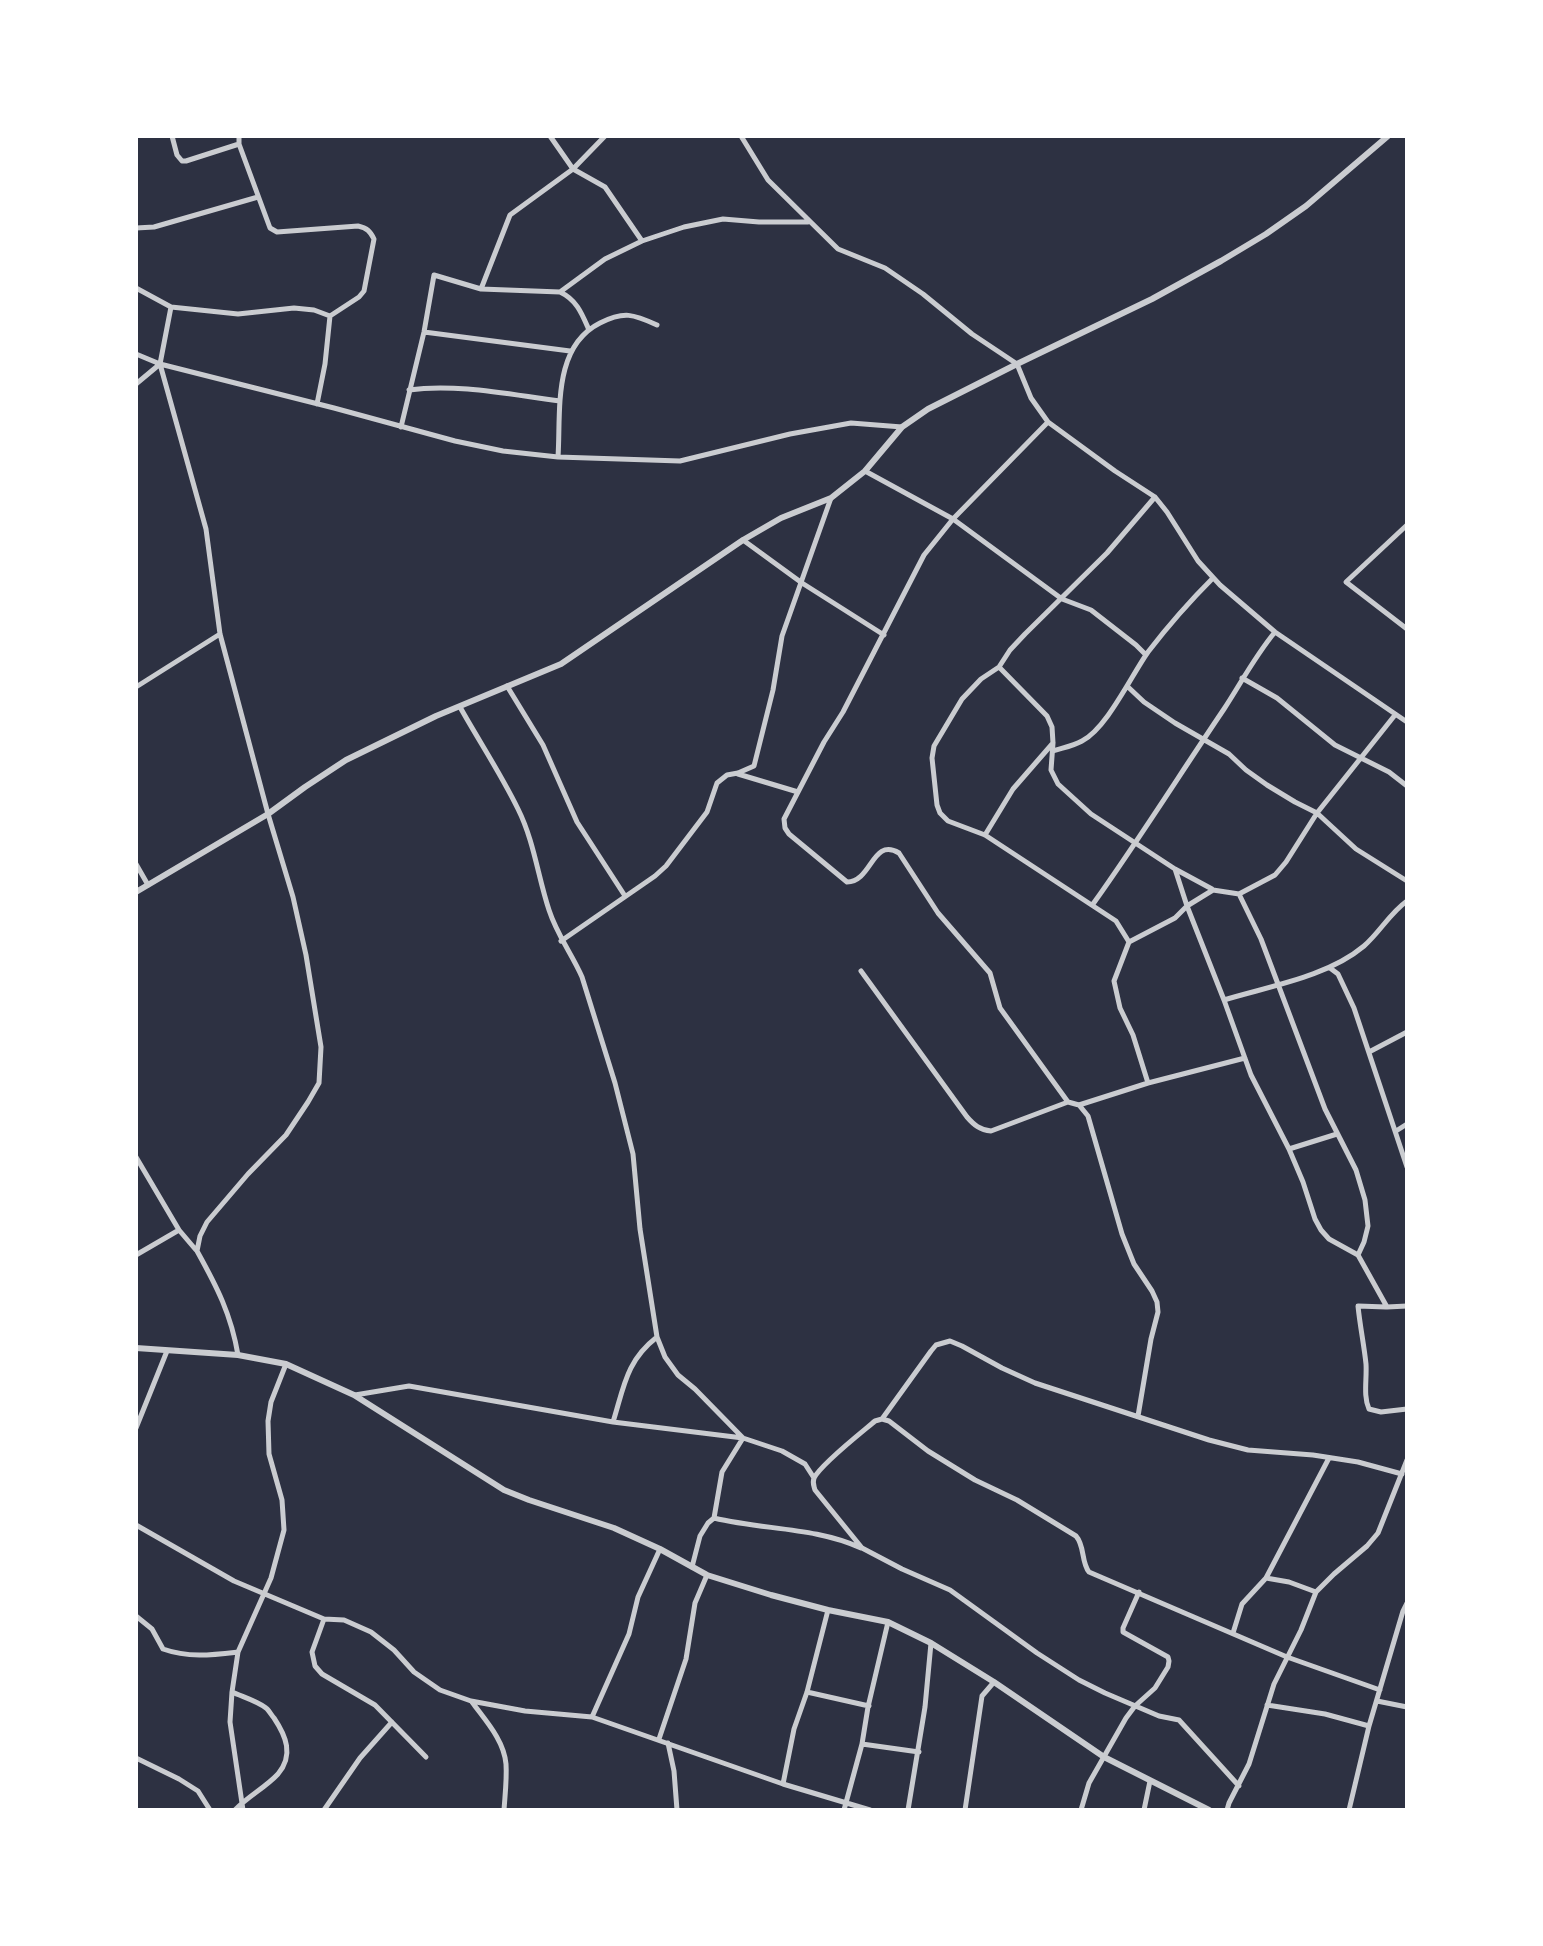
<!DOCTYPE html>
<html>
<head>
<meta charset="utf-8">
<style>
  body { margin:0 }
  #map { position:relative; width:1543px; height:1946px; overflow:hidden; background:#2d3142; font-family:"Space Grotesk",sans-serif }
  canvas { display:block }
  .frame { position:absolute; inset:0; border:138px solid #fff; pointer-events:none }
</style>
</head>
<body>
<div id="map">
<canvas width="1543" height="1946"></canvas>
<div class="frame"></div>
</div>
<script>
const c = document.querySelector('canvas').getContext('2d');
c.lineJoin = 'round';
function trace(path, color, width, dash) {
  c.strokeStyle = color;
  c.lineWidth = width;
  c.lineCap = dash ? 'butt' : 'round';
  c.setLineDash(dash || []);
  c.stroke(path);
}
trace(new Path2D(`
  M172,136l5,19 5,6h4l53,-17
  M239,136v8l31,84 7,4 81,-6c9,2 12,5 16,13l-10,52 -5,6 -29,19
  M550,136l23,33 32,18 37,54 -37,18 -45,33
  M741,136l27,44 70,69 47,19 38,26 49,40 45,30 14,34 17,24 67,49 40,26 12,15 31,49 22,24 55,47 132,90
  M136,228l18,-1 104,-30
  M642,241l42,-14 39,-8 36,3h49
  M136,288l35,19 67,7 56,-6 20,2 16,6
  M481,289l29,-74 63,-46 32,-33
  M424,332l146,19
  M136,354l24,10 46,165 14,105 48,180 25,83 13,58 15,92 -2,36 -11,19 -22,33 -38,39 -41,48 -7,14 -3,15c20,36 34,63 41,104
  M160,364l11,-57
  M136,384l24,-20 174,44 121,33 48,10 55,6 122,4 110,-27 61,-11 51,4
  M409,390c47,-7 103,5 151,11
  M317,404l8,-40 5,-48
  M1048,422l-95,97 -29,36 -81,157 -19,30 -40,77 1,9 4,6 58,48c25,0 25,-45 52,-29l39,60 52,60 10,35 68,94
  M401,427l23,-95 10,-57 47,14 79,3c17,8 22,22 29,38
  M558,457c3,-45 -6,-110 42,-134 24,-12 33,-9 57,2
  M865,471l88,48 109,80 29,11 45,35 10,10
  M1407,525l-61,57 61,47
  M743,540l59,43 82,52
  M999,667l48,49 5,11 1,16 -2,27 7,14 33,30 84,55 12,37 37,94 27,75 38,74 14,33 12,37 6,11 8,9 29,16 29,52 20,-1
  M1242,678l35,20 58,47 54,27 18,14
  M507,686l36,59 34,77 48,74
  M1127,686l17,16 31,21 54,31 17,16 21,15 28,17 22,11 39,36 51,32
  M136,687l84,-53
  M460,707c19,34 41,67 58,102 16,32 20,68 31,101 8,25 23,44 33,67l33,106 18,71 7,75 17,108 8,20 13,18 17,14 48,49
  M1053,751c9,-3 20,-5 29,-10 25,-13 49,-65 66,-89 20,-26 42,-51 65,-74
  M738,774l60,18
  M985,835l28,-46 40,-46
  M136,864l12,21
  M1175,869l37,20
  M1239,894l22,45 64,170 31,61 9,30 3,26 -4,16 -6,13
  M1093,904c45,-63 87,-130 131,-195 17,-26 31,-53 51,-77
  M561,941l94,-65 11,-10 41,-54 10,-29 10,-8 11,-2 16,-7 19,-76 9,-54 49,-138
  M1129,942l46,-24 12,-12 26,-16 26,4 36,-19 11,-13 31,-49 78,-98
  M1330,968l8,6 16,34 53,159
  M861,971l106,146c7,8 13,13 24,14l77,-29 11,3 69,-22 97,-25
  M1224,1000c46,-14 103,-23 140,-54 16,-14 26,-33 43,-45
  M1369,1052l38,-20
  M1148,1083l-15,-48 -13,-27 -6,-27 15,-39 -13,-21 -131,-86 -37,-14 -8,-8 -3,-8 -5,-47 2,-12 28,-47 19,-20 18,-12 11,-17 15,-16 82,-81 48,-56
  M1079,1105l9,11 34,118 12,30 18,27 5,11 1,10 -7,27 -13,77
  M1396,1131l11,-7
  M1289,1149l48,-15
  M136,1157l43,73 17,20
  M136,1255l43,-25
  M1386,1307l-28,-1c2,20 6,39 8,58 1,15 -3,32 3,45l12,3 26,-3
  M355,1395l54,-9 204,36 130,16 39,13 23,13 9,14
  M882,1419l49,-68 5,-6 14,-4 12,5 40,22 33,15 174,57 39,10 65,5 45,7 44,12
  M613,1422c11,-35 13,-61 44,-85
  M136,1428l31,-77
  M714,1518c49,12 101,9 147,30
  M136,1525l98,56 90,38 20,1 27,12 23,18 20,22 26,18 31,11 54,10 67,6 191,67 87,26
  M692,1567l8,-31 8,-13 6,-5 8,-46 21,-34
  M1266,1578l23,4 27,10
  M136,1616l16,13 11,20c25,9 49,6 75,3
  M324,1619l-12,33 3,14 7,8 53,31 51,52
  M1233,1633l9,-29 24,-26 63,-120
  M232,1692c11,5 25,9 34,16 2,1 6,8 8,10 12,18 20,37 4,56 -13,14 -30,22 -43,36
  M807,1692l62,14
  M1377,1701l30,6
  M472,1702c13,18 32,38 34,62 1,15 -1,31 -2,46
  M1267,1705l58,9 44,12
  M592,1717l37,-83 9,-37 22,-48
  M659,1739l27,-80 9,-56 12,-28
  M668,1743l6,28 3,39
  M862,1744l57,8
  M136,1758l43,21 19,12 12,19
  M783,1784l11,-55 13,-37 21,-82
  M1239,1786l-60,-66 -20,-4 -54,-23 -26,-13 -42,-27 -87,-63 -48,-21 -40,-21 -47,-58c-1,-4 -3,-7 -1,-12 7,-14 48,-46 61,-57l7,-2 7,2 39,30 47,29 42,20 59,36c9,10 5,26 13,36l198,85 93,33
  M243,1810l-13,-88 2,-30 6,-40 33,-74 13,-48 -2,-30 -13,-46 -1,-33 3,-19 15,-38
  M324,1810l36,-52 32,-36
  M844,1810l18,-66 6,-37 20,-85
  M908,1810l17,-103 6,-64
  M965,1810l17,-114 12,-14
  M1081,1810l8,-27 37,-65 9,-12 20,-18 13,-21 1,-6 -1,-4 -45,-25v-4l16,-36
  M1144,1810l6,-29
  M1227,1810l2,-7 20,-39 25,-80 27,-54 15,-38 18,-18 33,-28 11,-13 29,-73
  M1349,1810l20,-84 34,-115 4,-8`), '#caccd0', 5);
trace(new Path2D(`
  M136,892l132,-78 37,-27 41,-27 90,-44 125,-52 182,-124 38,-22 50,-20 34,-27 37,-44 26,-18 89,-45 135,-65 69,-38 45,-27 40,-28 82,-70
  M136,1348l102,7 48,9 68,31 150,95 25,10 85,28 46,21 47,26 64,20 57,15 60,12 43,21 63,39 110,75 105,53`), '#caccd0', 6);
</script>
</body>
</html>
